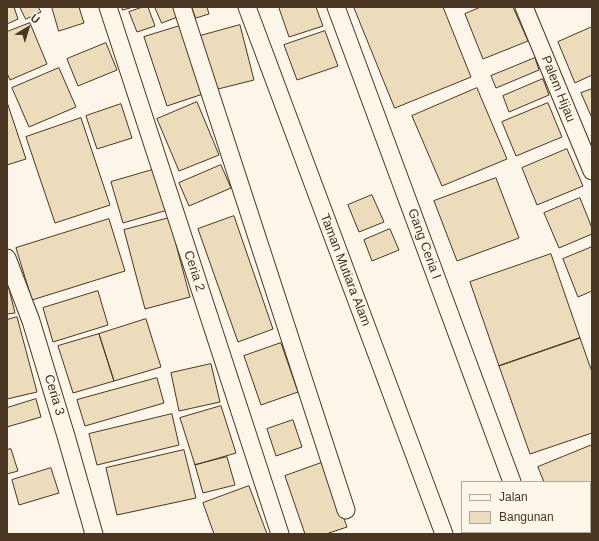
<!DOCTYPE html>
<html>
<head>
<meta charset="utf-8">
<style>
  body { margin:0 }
  #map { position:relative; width:599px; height:541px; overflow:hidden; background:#fbf6e9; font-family:Helvetica,sans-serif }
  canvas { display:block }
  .frame { position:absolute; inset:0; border:8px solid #4a3520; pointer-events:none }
  .legend { position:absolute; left:461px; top:481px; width:130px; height:52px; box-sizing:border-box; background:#fbf6e9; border:1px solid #b4a999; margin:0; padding:5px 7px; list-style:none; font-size:12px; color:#4a3520 }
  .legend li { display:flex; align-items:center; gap:8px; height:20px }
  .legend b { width:20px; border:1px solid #b4a999 }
  .north { position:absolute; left:8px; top:8px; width:40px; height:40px; -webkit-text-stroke:3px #fbf6e9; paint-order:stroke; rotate:38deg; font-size:11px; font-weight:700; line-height:16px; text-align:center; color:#4a3520 }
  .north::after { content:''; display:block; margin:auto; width:14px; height:18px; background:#4a3520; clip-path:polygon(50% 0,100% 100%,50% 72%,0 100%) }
</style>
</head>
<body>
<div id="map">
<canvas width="599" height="541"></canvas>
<div class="frame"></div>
<ul class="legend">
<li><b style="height:5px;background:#fbf6e9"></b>Jalan</li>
<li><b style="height:11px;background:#ecdcbc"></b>Bangunan</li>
</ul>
<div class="north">U</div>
</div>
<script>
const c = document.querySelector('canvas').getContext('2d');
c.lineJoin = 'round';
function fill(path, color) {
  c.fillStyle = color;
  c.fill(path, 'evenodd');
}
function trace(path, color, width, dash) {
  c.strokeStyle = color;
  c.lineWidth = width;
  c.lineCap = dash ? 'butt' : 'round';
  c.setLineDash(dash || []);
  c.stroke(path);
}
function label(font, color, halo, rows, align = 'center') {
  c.font = font + ' Helvetica,sans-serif';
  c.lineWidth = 3;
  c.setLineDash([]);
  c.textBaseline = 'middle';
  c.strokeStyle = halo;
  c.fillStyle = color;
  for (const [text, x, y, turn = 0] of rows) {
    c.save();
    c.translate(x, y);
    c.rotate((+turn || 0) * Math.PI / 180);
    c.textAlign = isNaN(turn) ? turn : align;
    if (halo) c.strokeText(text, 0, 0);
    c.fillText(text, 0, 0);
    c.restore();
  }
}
const building = new Path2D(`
  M7,7h7l4,12 -11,5z
  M20,7h18l3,5 -15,7z
  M52,7h27l5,16 -25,8z
  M122,7h11l-10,3z
  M143,7h5l7,19 -18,6 -8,-20z
  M155,7h21l4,9 -18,7z
  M192,7h15l2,7 -13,4z
  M282,7h34l7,19 -34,11 -10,-29z
  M354,7h89l28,70 -76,31z
  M481,7h32l15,34 -45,18 -18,-45z
  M30,23l17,41 -37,16 -3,-7v-41z
  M183,25l23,68 -39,13 -23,-69z
  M240,25l14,55 -40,10 -14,-54z
  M592,27v48l-17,8 -17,-41z
  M325,31l13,35 -41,14 -13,-35z
  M106,43l11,27 -39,16 -11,-27z
  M535,58l4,12 -43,18 -5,-12z
  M59,68l17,39 -47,20 -17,-39z
  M543,79l6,16 -40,17 -6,-16z
  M477,88l30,71 -65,27 -30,-70z
  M592,89v29l-11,-25z
  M7,102l19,57 -19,6z
  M197,102l22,53 -40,16 -22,-52z
  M548,103l14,34 -46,19 -14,-34z
  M121,104l11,34 -35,11 -11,-33z
  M81,118l29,87 -55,18 -29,-86z
  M567,149l16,37 -46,19 -15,-37z
  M221,165l10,23 -42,18 -10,-23z
  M159,168l12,41 -48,14 -12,-41z
  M496,178l23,60 -62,23 -23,-60z
  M372,195l12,27 -25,10 -11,-27z
  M580,198l12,30v6l-33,14 -15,-35z
  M234,216l39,113 -35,13 -40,-113z
  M169,218l21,79 -45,12 -21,-79z
  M109,219l16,52 -93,29 -16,-52z
  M390,229l9,21 -27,11 -8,-21z
  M592,247v44l-14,6 -15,-38z
  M551,254l29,84 -81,28 -29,-84z
  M7,281l8,32 -8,1z
  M98,291l10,34 -55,17 -10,-34z
  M17,317l20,75 -30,7v-79z
  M146,319l15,48 -47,14 -15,-47z
  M99,334l15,47 -41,12 -15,-47z
  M580,338l12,34v61l-62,21 -31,-88z
  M281,343l17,49 -37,13 -17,-49z
  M211,364l9,38 -41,9 -8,-38z
  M157,378l7,25 -79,23 -8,-26z
  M36,399l5,18 -34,10v-19z
  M221,406l15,47 -41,12 -15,-47z
  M172,414l7,31 -82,20 -8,-31z
  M293,420l9,27 -26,9 -9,-27z
  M592,445v82l-2,1v-46h-46l-6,-15z
  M11,449l7,22 -11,3v-24z
  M184,450l12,48 -79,17 -11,-47z
  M227,457l8,28 -32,8 -8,-28z
  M324,462l23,65 -21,7h-21l-20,-58z
  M51,468l8,25 -40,12 -7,-25z
  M249,486l18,48h-53l-11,-31z
  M565,532h16l-5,2h-10z`);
fill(building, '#ecdcbc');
trace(building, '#4a3520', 1);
const street = new Path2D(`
  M108,7l172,527
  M182,7l164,503
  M247,7l197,527
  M336,7l176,475
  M524,7l68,164
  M7,258l24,63 35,115 28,98
  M531,532l1,2`);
trace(street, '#4a3520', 19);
trace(street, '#fbf6e9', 17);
label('13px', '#4a3520', '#fbf6e9', [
  ["Palem Hijau",558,89,68],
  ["Gang Ceria I",424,244,70],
  ["Taman Mutiara Alam",345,270,69],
  ["Ceria 2",194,271,72],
  ["Ceria 3",54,395,73]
]);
</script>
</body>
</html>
